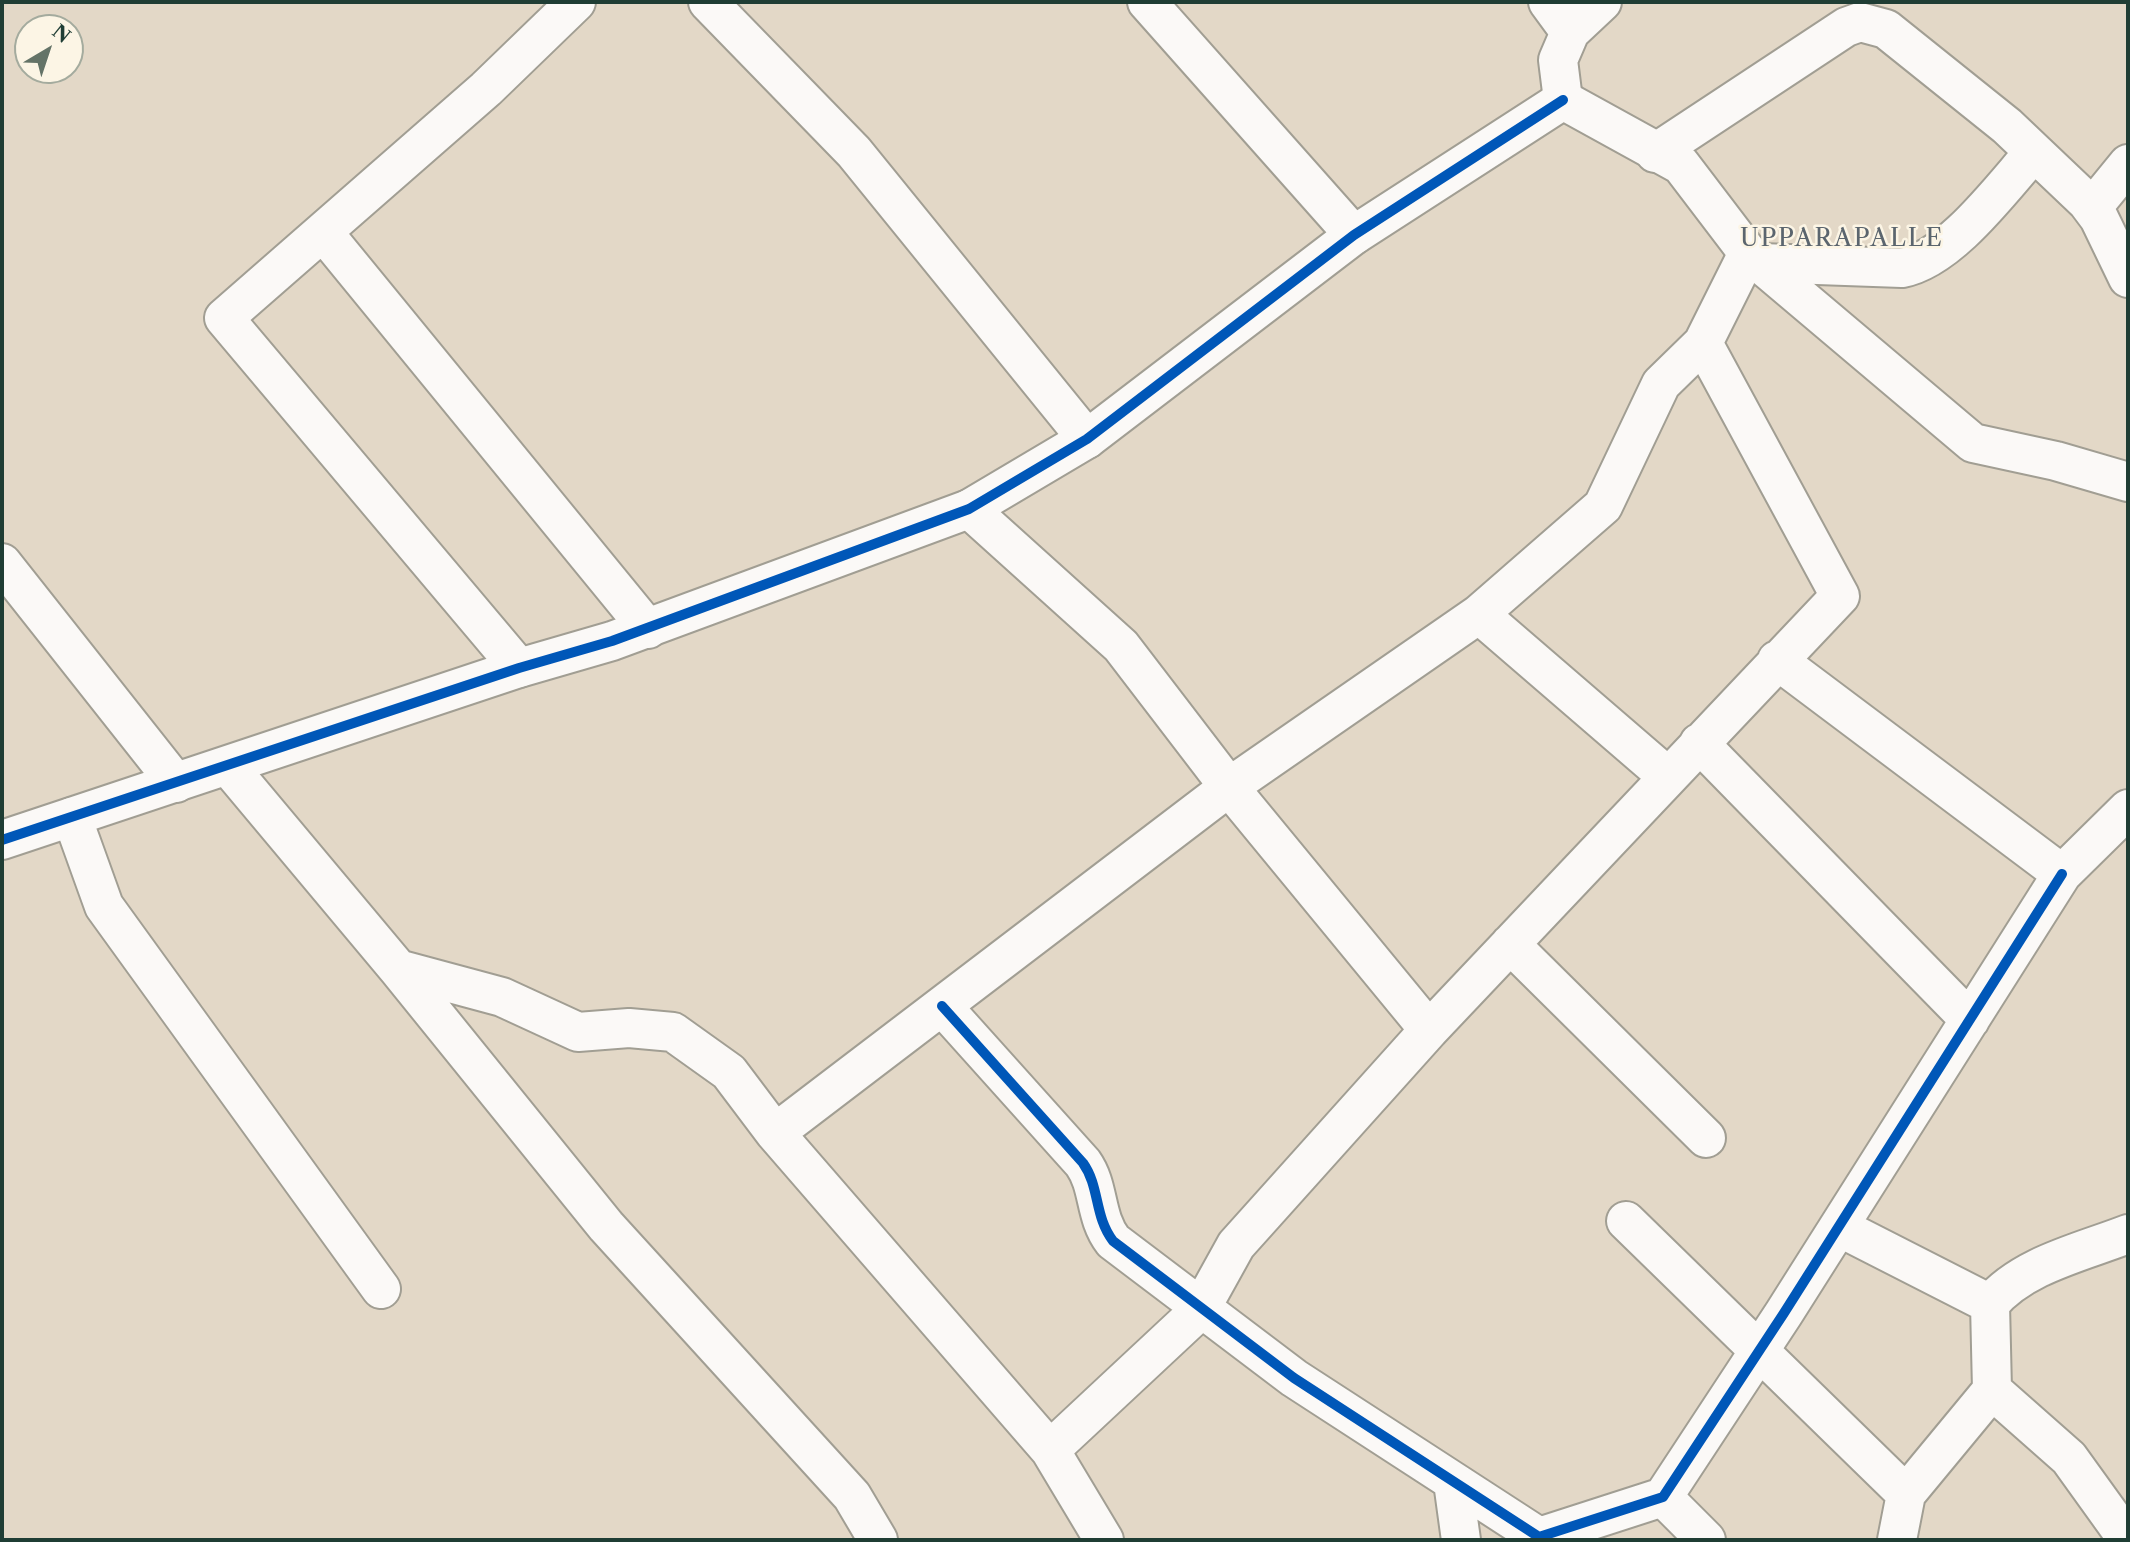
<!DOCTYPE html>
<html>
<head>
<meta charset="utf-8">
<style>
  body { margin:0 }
  #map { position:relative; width:2130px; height:1542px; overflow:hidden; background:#e3d8c7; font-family:"Libre Caslon Text",serif }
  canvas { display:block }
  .frame { position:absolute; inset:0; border:4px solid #1f3d34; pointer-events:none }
  .north { position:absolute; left:14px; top:14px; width:70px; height:70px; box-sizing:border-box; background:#fcf5e5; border:2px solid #a4ab9e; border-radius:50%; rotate:39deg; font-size:19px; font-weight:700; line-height:28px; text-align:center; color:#1f3d34 }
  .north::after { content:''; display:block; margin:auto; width:24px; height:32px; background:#647367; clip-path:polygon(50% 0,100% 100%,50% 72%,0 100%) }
</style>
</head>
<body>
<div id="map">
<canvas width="2130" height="1542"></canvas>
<div class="frame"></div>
<div class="north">N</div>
</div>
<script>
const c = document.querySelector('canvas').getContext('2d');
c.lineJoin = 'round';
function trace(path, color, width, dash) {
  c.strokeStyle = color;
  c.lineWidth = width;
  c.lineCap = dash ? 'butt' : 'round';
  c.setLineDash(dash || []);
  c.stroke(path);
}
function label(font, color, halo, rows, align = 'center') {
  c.font = font + ' "Libre Caslon Text",serif';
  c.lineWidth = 5;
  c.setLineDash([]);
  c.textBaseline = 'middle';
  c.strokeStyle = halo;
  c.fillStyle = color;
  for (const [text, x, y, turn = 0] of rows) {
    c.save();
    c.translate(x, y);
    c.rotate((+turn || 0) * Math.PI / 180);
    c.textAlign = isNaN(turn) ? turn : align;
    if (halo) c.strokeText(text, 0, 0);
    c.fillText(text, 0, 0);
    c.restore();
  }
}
const street = new Path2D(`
  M708,2l146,150 233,287
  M1147,2l207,233
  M1548,2l22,30
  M1563,100l-5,-40 12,-28 32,-30
  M1655,153l191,-126 14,-5 26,7 121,97 80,76 12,16 29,60
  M2092,208l36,-44
  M323,232l325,397
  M1761,263l141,5c48,-9 99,-79 132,-116
  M969,509l152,137 108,141 200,243 -193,215 -36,65 -150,140
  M2,563l174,220
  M1479,614l189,163
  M1777,660l285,214 66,-65
  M519,668l-295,-350 262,-229 90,-87
  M1699,743l271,277
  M228,766l170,203 104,28 76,35 51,-4 44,4 56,40 46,61 275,317 54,90
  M72,817l32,89 277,383
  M1510,944l196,194
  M398,969l208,257 246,270 26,44
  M942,1006l141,157c17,24 11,53 30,78l181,137 245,159 124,-40 121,-184 278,-439
  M1429,1030l411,-434 -137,-253
  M775,1133l454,-346 250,-173 124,-108 58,-122 42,-41 45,-90
  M1626,1221l280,273
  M1839,1227l151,77 2,86 -86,104 -9,46
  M1990,1304c32,-39 92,-52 138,-70
  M1992,1390l77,68 59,82
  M1453,1482l8,58
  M1663,1497l43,43`);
const secondary = new Path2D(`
  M2,840l517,-172 93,-27 357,-132 118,-70 267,-204 209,-135 118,65 67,88 225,190 83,18 72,21`);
trace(street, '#a19e93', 42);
trace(secondary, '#a19e93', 42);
trace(street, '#fbf9f7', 38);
trace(secondary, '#fbf9f7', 38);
trace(new Path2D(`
  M2,840l517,-172 93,-27 357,-132 118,-70 267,-204 209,-135
  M942,1006l141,157c17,24 11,53 30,78l181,137 245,159 124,-40 121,-184 278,-439`), '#0057b8', 10);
c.letterSpacing = '2px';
label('24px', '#5b656e', '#fcf5e5', [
  ["UPPARAPALLE",1842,239]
]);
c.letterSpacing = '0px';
</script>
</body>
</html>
